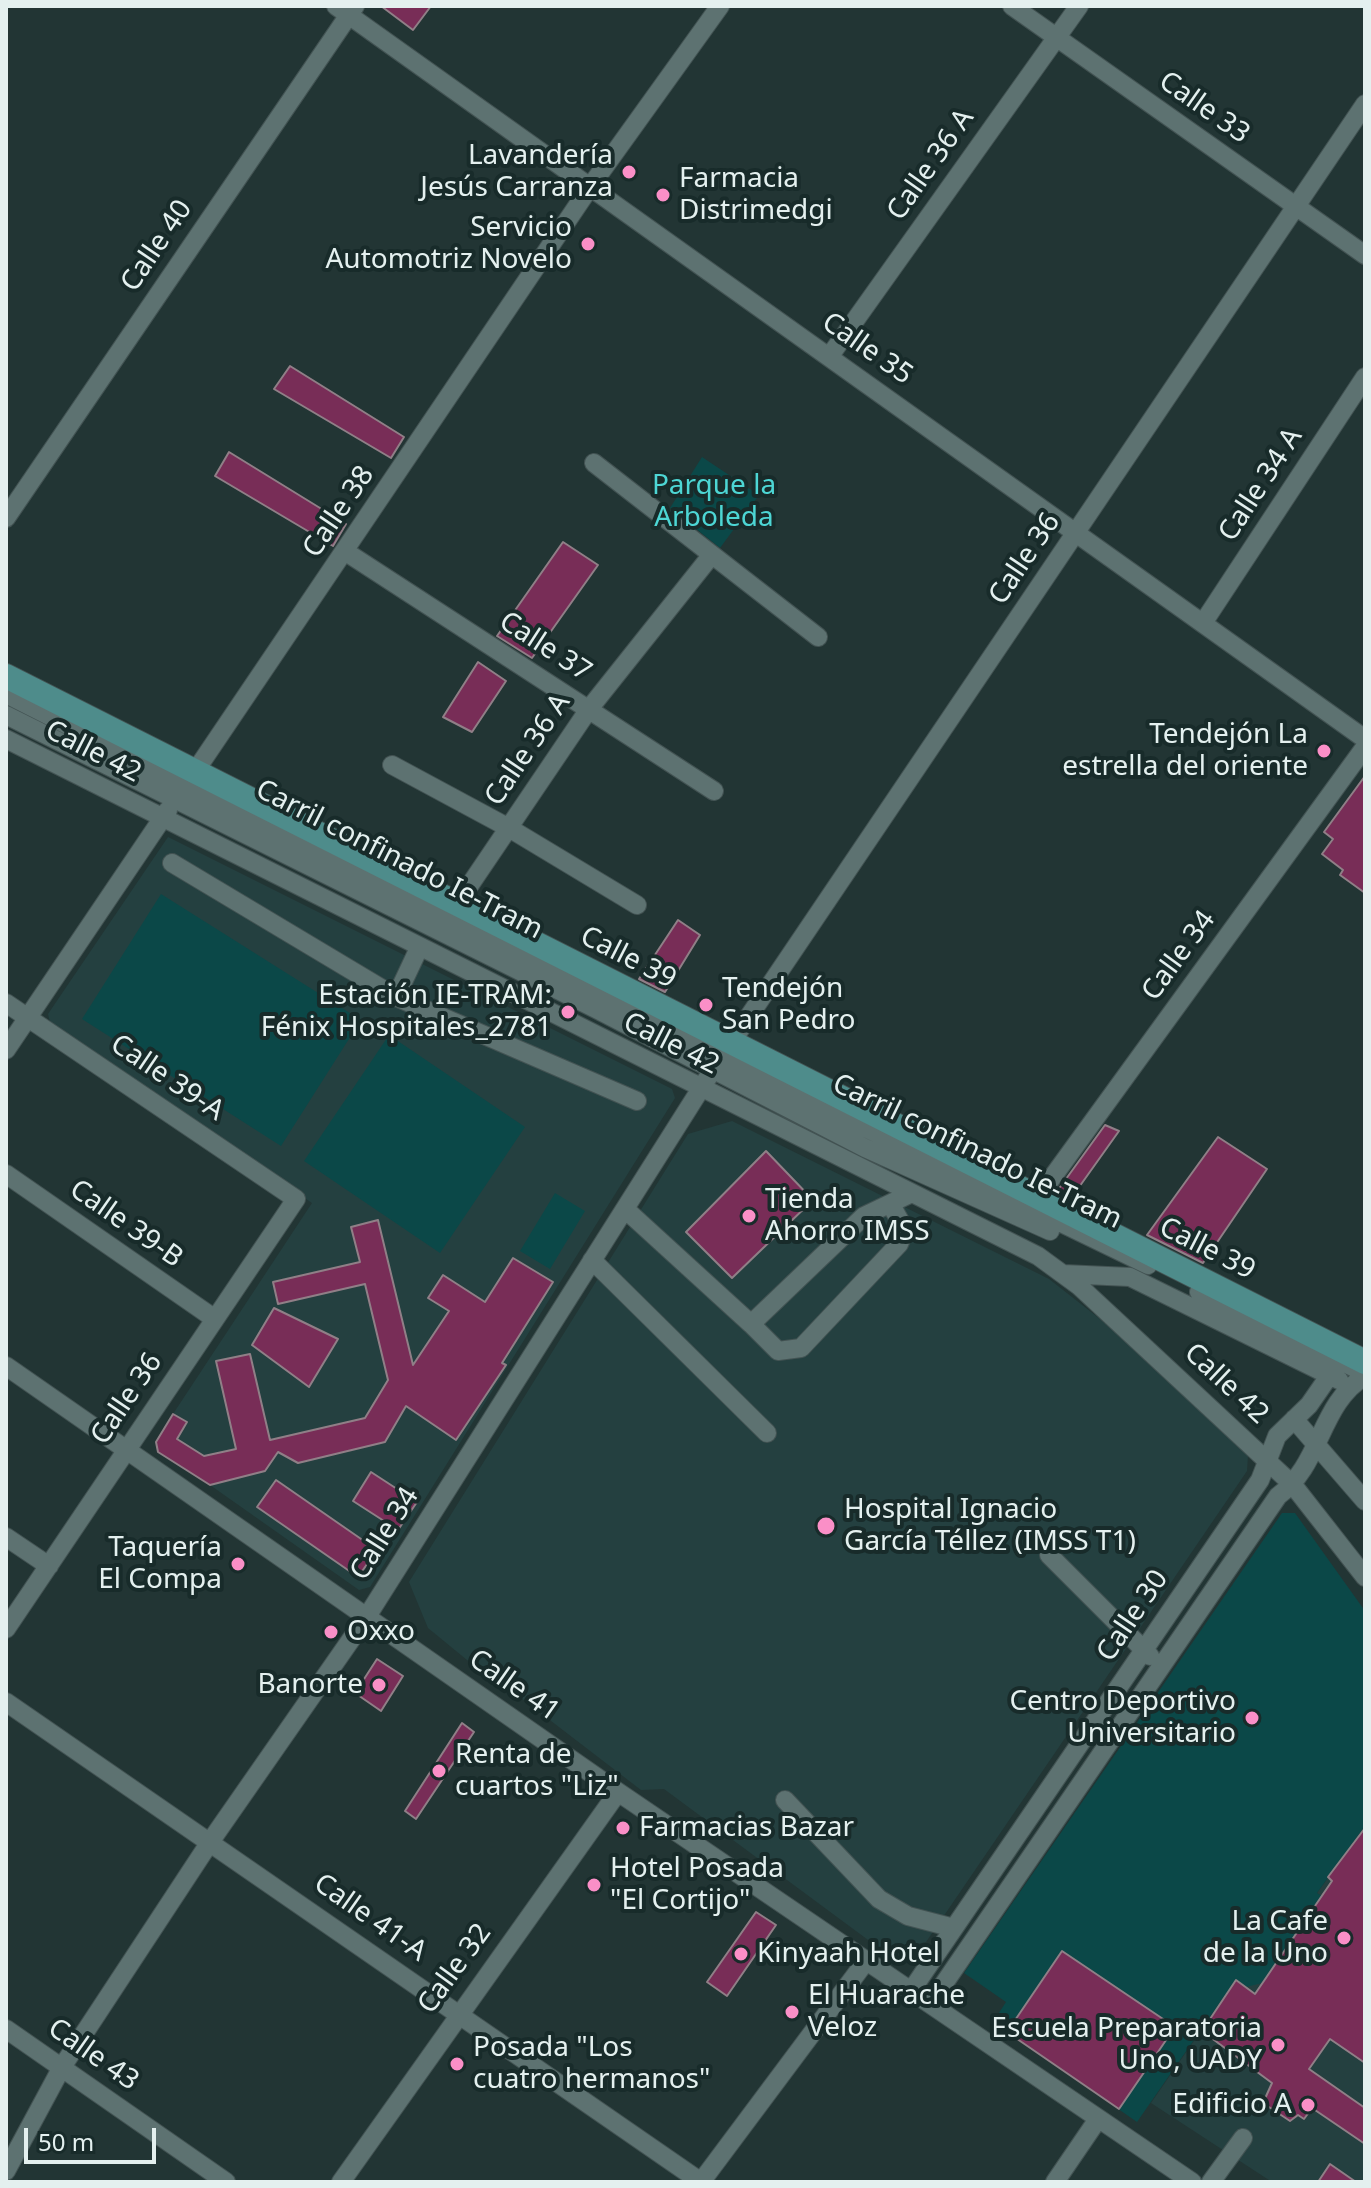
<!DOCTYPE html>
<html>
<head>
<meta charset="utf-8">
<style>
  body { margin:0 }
  #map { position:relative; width:1371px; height:2188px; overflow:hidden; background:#223534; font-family:"Noto Sans",sans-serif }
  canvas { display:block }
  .frame { position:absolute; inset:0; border:8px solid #e4f0ef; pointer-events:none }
  .scale { position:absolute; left:24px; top:2128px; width:132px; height:36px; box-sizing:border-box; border:4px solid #e4f0ef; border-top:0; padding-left:10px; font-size:24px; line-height:28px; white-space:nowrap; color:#e4f0ef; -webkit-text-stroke:6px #182b2a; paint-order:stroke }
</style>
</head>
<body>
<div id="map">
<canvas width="1371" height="2188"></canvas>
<div class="frame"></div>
<div class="scale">50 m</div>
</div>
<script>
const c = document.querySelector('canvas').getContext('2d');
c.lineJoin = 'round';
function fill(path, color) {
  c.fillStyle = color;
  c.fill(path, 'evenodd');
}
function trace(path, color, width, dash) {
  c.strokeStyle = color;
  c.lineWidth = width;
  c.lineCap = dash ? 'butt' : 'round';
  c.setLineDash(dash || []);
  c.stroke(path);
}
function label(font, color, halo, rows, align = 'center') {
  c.font = font + ' "Noto Sans",sans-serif';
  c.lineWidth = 8;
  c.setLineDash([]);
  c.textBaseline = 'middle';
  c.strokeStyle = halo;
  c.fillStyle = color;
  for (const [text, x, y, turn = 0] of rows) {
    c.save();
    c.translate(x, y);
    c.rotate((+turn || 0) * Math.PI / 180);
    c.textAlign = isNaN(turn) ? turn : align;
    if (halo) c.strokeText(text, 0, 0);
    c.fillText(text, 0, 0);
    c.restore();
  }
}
fill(new Path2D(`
  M168,837l504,252 3,9 -305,489 -11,3 -149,-105 -27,-42 -6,-4 10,-17 -14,-8 139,-211 -261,-177 -3,-12z
  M732,1121l317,158 74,58 125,118 -1,16 -321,471 -43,9 -219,-162 -23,1 -142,-109 -10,-3 -61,-50 -19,-46 279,-448z
  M1365,1827v355h-93l-121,-79 85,-123 85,-84 -4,-3z`), '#244040');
fill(new Path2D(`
  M702,457l57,38 -39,53 -50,-40z
  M161,894l200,126 -80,126 -199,-127z
  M389,1035l136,92 -85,126 -136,-92z
  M555,1193l30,18 -35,58 -30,-18z
  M1282,1513h13l70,98v215l-48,67 5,3 -60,87 -16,4 -11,-6 -98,141 -144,-100 13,-20 -42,-29z`), '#0b4848');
const building = new Path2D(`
  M381,6h50l-18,24z
  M290,366l114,71 -13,21 -117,-69z
  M229,452l117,72 -13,22 -118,-70z
  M563,542l35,23 -66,93 -35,-22z
  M478,662l28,19 -34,51 -29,-15z
  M1365,776v117l-25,-18 3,-5 -21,-16 11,-15 -9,-7z
  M678,920l22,15 -35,57 -26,-13z
  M1105,1125l14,6 -47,66 -14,-7z
  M1218,1137l49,32 -64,94 -56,-28z
  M766,1151l47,49 -81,78 -46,-46z
  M378,1220l35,145 36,-54 -21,-13 15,-23 42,27 28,-44 40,24 -51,81 4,2 -50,75 -50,-34 -21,36 -87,21 -20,-11 -13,19 -55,14 -52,-33 -2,-10 17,-28 14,8 -10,17 27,17 32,-7 -20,-88 34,-7 20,86 95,-22 23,-38 -23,-96 -87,20 -5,-22 87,-20 -9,-35z
  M274,1308l64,31 -29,48 -57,-42z
  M371,1472l46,30 -19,28 -45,-29z
  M276,1480l101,70 -19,27 -101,-70z
  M377,1659l26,17 -22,35 -26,-18z
  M462,1723l12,9 -58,87 -11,-8z
  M1365,1828v235l-35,-24 -21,30 56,39v36l-53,-36 -8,11 -6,-4 -8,6 -27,-18 9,-20 -70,-52 34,-51 19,14 77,-113 -4,-4z
  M756,1912l20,13 -49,71 -20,-14z
  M1062,1951l113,76 -56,82 -112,-77z
  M1330,2164l26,18h-38z`);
fill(building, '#782d57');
trace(building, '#907f87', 2);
const minor = new Path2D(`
  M336,6l1029,733
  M1012,6l353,249
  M829,357l250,-351
  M594,463l224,174
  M6,518l349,-512
  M346,552l368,239
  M1203,623l162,-246
  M6,694l783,397 359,174
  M6,715l590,294 269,139 185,83
  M6,739l1032,517 41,30 214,199 72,92
  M392,765l117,63 128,77
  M190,779l400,-592 130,-181
  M172,863l224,134 241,104
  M457,904l132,-195 121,-152
  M396,997l23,-49
  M6,1003l290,196 -290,430
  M6,1050l162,-240
  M6,1174l209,145
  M1038,1197l327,-450
  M625,1209l126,115 113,-108 48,-23
  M592,1260l175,173
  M1063,1274l67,3 209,103
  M1199,1292l166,81
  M751,1324l27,27 23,-3 98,-104 6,-14 -14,-25
  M6,1366l612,426 574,390
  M1294,1419l71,82
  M6,1537l43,29
  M1049,1555l101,101
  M6,1702l695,480
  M785,1800l94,99 29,17 46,12
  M911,1991l349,-511 17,-44 32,-31 36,-52
  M930,2004l348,-508c44,-32 41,-92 87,-120
  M6,2029l220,153
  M6,2171l56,-104 148,-225 156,-224 346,-547 653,-967
  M341,2182l277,-390
  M701,2182l165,-221
  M1055,2182l43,-63
  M1211,2182l32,-44`);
const major = new Path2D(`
  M6,676l1359,686`);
trace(minor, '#435353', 20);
trace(major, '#435353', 26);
trace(minor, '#5d7271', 18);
trace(major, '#4e8c8b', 24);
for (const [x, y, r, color] of [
  [629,172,8,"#fa8fc7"],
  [663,195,8,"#fa8fc7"],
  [588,244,8,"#fa8fc7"],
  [1324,751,8,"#fa8fc7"],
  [706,1005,8,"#fa8fc7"],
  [568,1012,8,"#fa8fc7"],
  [749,1216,8,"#fa8fc7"],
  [826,1526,10,"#fa8fc7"],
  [238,1564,8,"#fa8fc7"],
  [331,1632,8,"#fa8fc7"],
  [379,1685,8,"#fa8fc7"],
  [1252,1718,8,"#fa8fc7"],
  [439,1771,8,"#fa8fc7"],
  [623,1828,8,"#fa8fc7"],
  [594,1885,8,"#fa8fc7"],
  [1344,1938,8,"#fa8fc7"],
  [741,1954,8,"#fa8fc7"],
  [792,2012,8,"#fa8fc7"],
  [1278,2045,8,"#fa8fc7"],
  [457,2064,8,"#fa8fc7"],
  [1308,2105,8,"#fa8fc7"]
]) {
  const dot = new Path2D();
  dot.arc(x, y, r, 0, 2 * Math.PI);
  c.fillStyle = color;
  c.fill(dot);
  trace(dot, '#182b2a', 3);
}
label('28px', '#e4f0ef', '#182b2a', [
  ["Calle 33",1204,108,35],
  ["Calle 36 A",931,165,-55],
  ["Calle 40",157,246,-56],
  ["Calle 35",867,349,35],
  ["Calle 34 A",1261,485,-57],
  ["Calle 38",339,512,-56],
  ["Calle 36",1025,559,-56],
  ["Calle 37",545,647,33],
  ["Calle 36 A",528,750,-56],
  ["Calle 42",93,752,27],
  ["Carril confinado Ie-Tram",399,860,27],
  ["Calle 34",1179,956,-54],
  ["Calle 39",628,958,27],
  ["Calle 42",671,1044,27],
  ["Calle 39-A",167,1078,34],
  ["Carril confinado Ie-Tram",977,1152,26],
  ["Calle 39-B",126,1224,35],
  ["Calle 39",1207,1249,27],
  ["Calle 42",1226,1384,43],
  ["Calle 36",127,1399,-56],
  ["Calle 34",385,1534,-58],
  ["Calle 30",1133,1616,-56],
  ["Calle 41",514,1686,35],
  ["Calle 41-A",370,1918,35],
  ["Calle 32",455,1969,-54],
  ["Calle 43",93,2055,35]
]);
label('28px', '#e4f0ef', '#182b2a', [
  ["Lavandería",613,156,"right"],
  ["Jesús Carranza",613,188,"right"],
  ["Farmacia",679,179],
  ["Distrimedgi",679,211],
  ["Servicio",572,228,"right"],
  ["Automotriz Novelo",572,260,"right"],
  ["Tendejón La",1308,735,"right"],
  ["estrella del oriente",1308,767,"right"],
  ["Tendejón",722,989],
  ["San Pedro",722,1021],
  ["Estación IE-TRAM:",552,996,"right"],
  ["Fénix Hospitales_2781",552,1028,"right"],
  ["Tienda",765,1200],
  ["Ahorro IMSS",765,1232],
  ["Hospital Ignacio",844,1510],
  ["García Téllez (IMSS T1)",844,1542],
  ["Taquería",222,1548,"right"],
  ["El Compa",222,1580,"right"],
  ["Oxxo",347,1632],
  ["Banorte",363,1685,"right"],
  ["Centro Deportivo",1236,1702,"right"],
  ["Universitario",1236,1734,"right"],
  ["Renta de",455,1755],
  ["cuartos \"Liz\"",455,1787],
  ["Farmacias Bazar",639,1828],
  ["Hotel Posada",610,1869],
  ["\"El Cortijo\"",610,1901],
  ["La Cafe",1328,1922,"right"],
  ["de la Uno",1328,1954,"right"],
  ["Kinyaah Hotel",757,1954],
  ["El Huarache",808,1996],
  ["Veloz",808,2028],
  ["Escuela Preparatoria",1262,2029,"right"],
  ["Uno, UADY",1262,2061,"right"],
  ["Posada \"Los",473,2048],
  ["cuatro hermanos\"",473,2080],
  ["Edificio A",1292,2105,"right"]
], 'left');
label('28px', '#4dd6d4', '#182b2a', [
  ["Parque la",714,486],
  ["Arboleda",714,518]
]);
</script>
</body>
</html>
